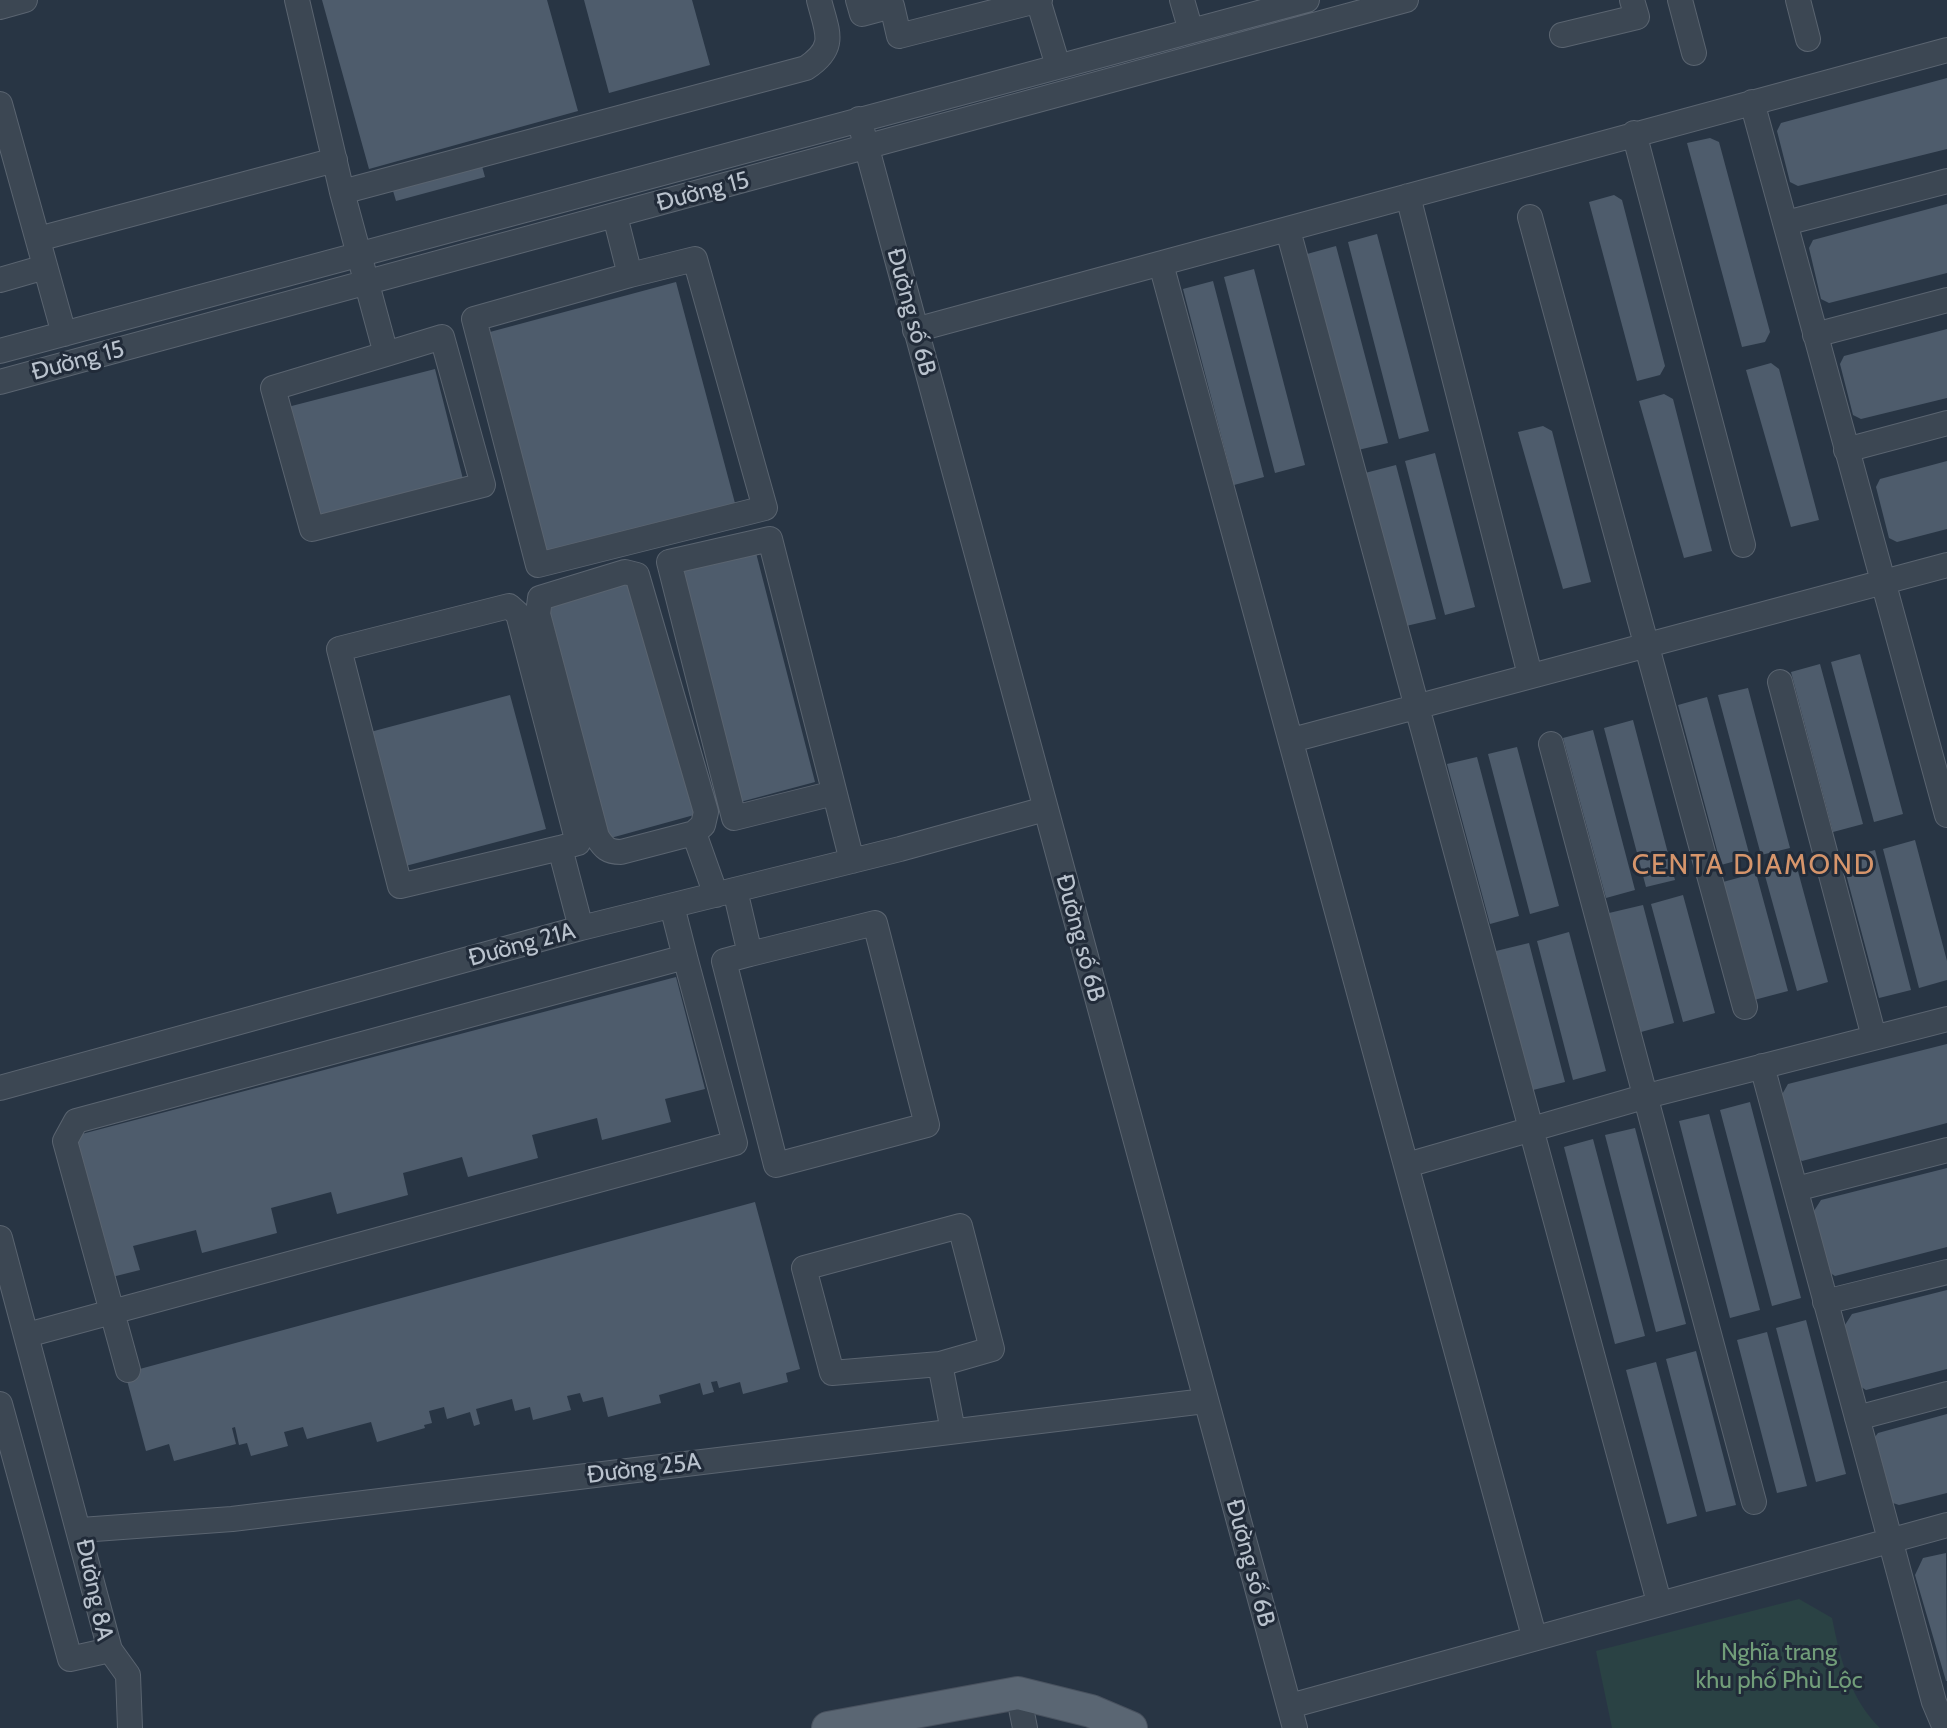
<!DOCTYPE html>
<html>
<head>
<meta charset="utf-8">
<style>
  body { margin:0 }
  canvas { display:block; background:#283544 }
</style>
</head>
<body>
<canvas width="1947" height="1728"></canvas>
<script>
const c = document.querySelector('canvas').getContext('2d');
c.lineJoin = 'round';
function fill(path, color) {
  c.fillStyle = color;
  c.fill(path, 'evenodd');
}
function trace(path, color, width, dash) {
  c.strokeStyle = color;
  c.lineWidth = width;
  c.lineCap = dash ? 'butt' : 'round';
  c.setLineDash(dash || []);
  c.stroke(path);
}
function label(font, color, halo, rows, align = 'center') {
  c.font = font + ' Cabin,sans-serif';
  c.lineWidth = 6;
  c.setLineDash([]);
  c.textBaseline = 'middle';
  c.strokeStyle = halo;
  c.fillStyle = color;
  for (const [text, x, y, turn = 0] of rows) {
    c.save();
    c.translate(x, y);
    c.rotate((+turn || 0) * Math.PI / 180);
    c.textAlign = isNaN(turn) ? turn : align;
    if (halo) c.strokeText(text, 0, 0);
    c.fillText(text, 0, 0);
    c.restore();
  }
}
fill(new Path2D(`
  M1799,1599l33,19c8,40 18,81 48,110h-268l-16,-77z`), '#2a4244');
fill(new Path2D(`
  M322,0h225l31,111 -209,58z
  M584,0h108l18,65 -101,28z
  M1947,78v71l-149,37 -8,-4 -13,-51 4,-8z
  M1710,138l9,4 51,190 -5,10 -23,5 -55,-204z
  M480,159l5,18 -89,24 -5,-17z
  M1614,195l8,5 43,166 -5,9 -23,6 -48,-179z
  M1947,204v69l-118,30 -8,-4 -12,-51 4,-8z
  M1377,234l52,197 -30,8 -51,-197z
  M1336,246l52,197 -30,7 -51,-196z
  M1254,269l51,196 -30,8 -51,-196z
  M1213,281l51,196 -30,8 -51,-196z
  M676,282l60,225 -201,53 -60,-224z
  M1947,329v69l-86,21 -8,-4 -13,-51 4,-8z
  M1771,363l8,6 40,151 -28,7 -45,-157z
  M435,369l29,114 -155,39 -29,-113z
  M1664,394l9,5 39,152 -28,7 -45,-157z
  M1543,426l9,5 39,151 -28,7 -45,-157z
  M1435,453l40,154 -30,8 -40,-154z
  M1947,461v68l-50,13 -8,-4 -13,-51 4,-8z
  M1396,465l40,154 -30,7 -41,-153z
  M755,549l60,233 -86,23 -60,-234z
  M631,581l63,234 -87,24 -63,-234z
  M1860,654l43,160 -29,8 -43,-160z
  M1820,664l43,160 -30,8 -42,-160z
  M1748,688l42,160 -29,7 -43,-160z
  M510,695l36,134 -152,40 -35,-134z
  M1707,697l43,160 -29,8 -43,-160z
  M1633,720l42,160 -29,7 -42,-159z
  M1593,730l42,160 -29,8 -43,-160z
  M1517,747l42,159 -29,8 -42,-160z
  M1477,757l42,159 -29,8 -43,-160z
  M1915,840l32,121v19l-28,8 -36,-139z
  M1875,850l36,140 -32,8 -37,-139z
  M1796,864l32,118 -31,9 -33,-119z
  M1756,873l32,118 -34,9 -31,-118z
  M1683,895l32,118 -32,9 -32,-118z
  M1643,905l31,118 -33,9 -32,-119z
  M1569,932l37,139 -33,9 -36,-139z
  M1529,943l36,139 -32,8 -37,-139z
  M676,977l29,112 -40,10 6,23 -69,18 -5,-22 -65,17 6,23 -70,19 -6,-20 -59,16 5,22 -71,19 -6,-22 -60,16 6,25 -75,20 -6,-23 -63,16 7,24 -40,10 -37,-141z
  M1947,1044v79l-145,38 -8,-6 -14,-57 8,-14z
  M1750,1102l51,196 -29,8 -52,-196z
  M1709,1114l51,196 -30,8 -51,-197z
  M1635,1128l51,196 -30,8 -51,-197z
  M1593,1139l52,197 -30,8 -51,-197z
  M1947,1168v79l-112,29 -8,-5 -15,-57 9,-14z
  M755,1202l45,167 -14,4 2,9 -45,12 -3,-12 -21,6 -2,-7 -6,1 3,10 -11,3 -3,-12 -41,12 2,8 -53,14 -5,-20 -20,5 -3,-9 -13,3 4,14 -38,10 -3,-13 -15,4 -3,-12 -36,10 4,15 -6,2 -4,-14 -23,7 -3,-12 -15,4 3,12 -8,2 1,3 -48,14 -6,-20 -64,17 -4,-12 -19,5 4,14 -37,10 -4,-13 -8,2 -4,-18 -3,1 4,16 -62,17 -5,-17 -23,7 -21,-78z
  M1947,1290v79l-81,21 -8,-5 -15,-57 9,-14z
  M1806,1320l40,154 -30,8 -40,-154z
  M1767,1332l40,154 -30,7 -40,-153z
  M1696,1351l40,154 -30,7 -40,-153z
  M1656,1362l41,154 -30,8 -41,-154z
  M1947,1414v79l-48,12 -12,-4 -16,-59 7,-9z
  M1946,1553l1,128h-1l-31,-106 8,-17z`), '#4e5c6c');
const minor = new Path2D(`
  M297,0l45,192 44,162 56,-17 41,148 -171,44 -39,-141 113,-34
  M858,0l4,14 30,-8 7,30 141,-36
  M1038,0l20,66
  M1182,0l9,31
  M1680,0l14,53
  M1798,0l10,39
  M0,7l25,-7
  M1562,35l75,-18 -5,-17
  M1752,102l195,713
  M0,104l64,230
  M859,119l436,1609
  M1634,133l109,412
  M342,192l464,-124c32,-21 21,-36 13,-68
  M1408,196l122,479
  M615,216l15,59 65,-16 70,249 -227,57 -64,-246 156,-44
  M1530,217l215,790
  M1786,223l161,-42
  M1288,230l371,1372
  M38,239l297,-79
  M1161,264l373,1372
  M0,280l45,-13
  M915,330l1032,-280
  M1815,335l132,-35
  M0,351l1307,-351
  M0,382l1406,-382
  M1846,450l101,-27
  M1780,682l94,355
  M1292,740l655,-175
  M1551,744l203,758
  M834,793l-100,25 -65,-256 101,-23 82,322
  M694,833l-73,19c-13,0 -17,-4 -24,-15l-59,-223 2,-16 85,-26 12,3 69,237 -3,13 -9,8 22,62
  M560,848l-160,38 -61,-237 170,-43 9,8 60,229 -18,5 21,80
  M735,890l15,64 125,-31 52,202 -151,40 -52,-204 26,-7
  M1762,1066l172,636 11,26
  M0,1088l581,-160 319,-79 145,-40
  M1407,1165l240,-69 300,-77
  M1796,1189l151,-39
  M0,1238l110,412 18,25 2,53
  M1825,1302l122,-30
  M27,1335l708,-192 -50,-186
  M940,1364l-108,9 -28,-105 156,-42 32,123 -52,15 13,67
  M128,1370l-63,-229 11,-20 609,-164 -13,-51
  M0,1404l70,255 40,-9
  M1857,1418l90,-24
  M81,1530l151,-11 973,-118
  M1018,1693l7,35
  M1290,1706l657,-181`);
const major = new Path2D(`
  M828,1728l190,-35 73,18 40,17`);
trace(minor, '#5a6470', 26);
trace(major, '#49525f', 34);
trace(minor, '#3c4753', 24);
trace(major, '#5a6673', 32);
label('24px', '#b9c2cd', '#212b39', [
  ["Đường 15",703,192,-15],
  ["Đường số 6B",911,312,75],
  ["Đường 15",78,361,-15],
  ["Đường số 6B",1080,938,75],
  ["Đường 21A",522,945,-15],
  ["Đường 25A",644,1469,-7],
  ["Đường số 6B",1250,1563,75],
  ["Đường 8A",94,1590,78]
]);
label('24px', '#719d79', '#212b39', [
  ["Nghĩa trang",1779,1653],
  ["khu phố Phù Lộc",1779,1681]
]);
c.letterSpacing = '2px';
label('28px', '#d6956b', '#212b39', [
  ["CENTA DIAMOND",1754,866]
]);
c.letterSpacing = '0px';
</script>
</body>
</html>
